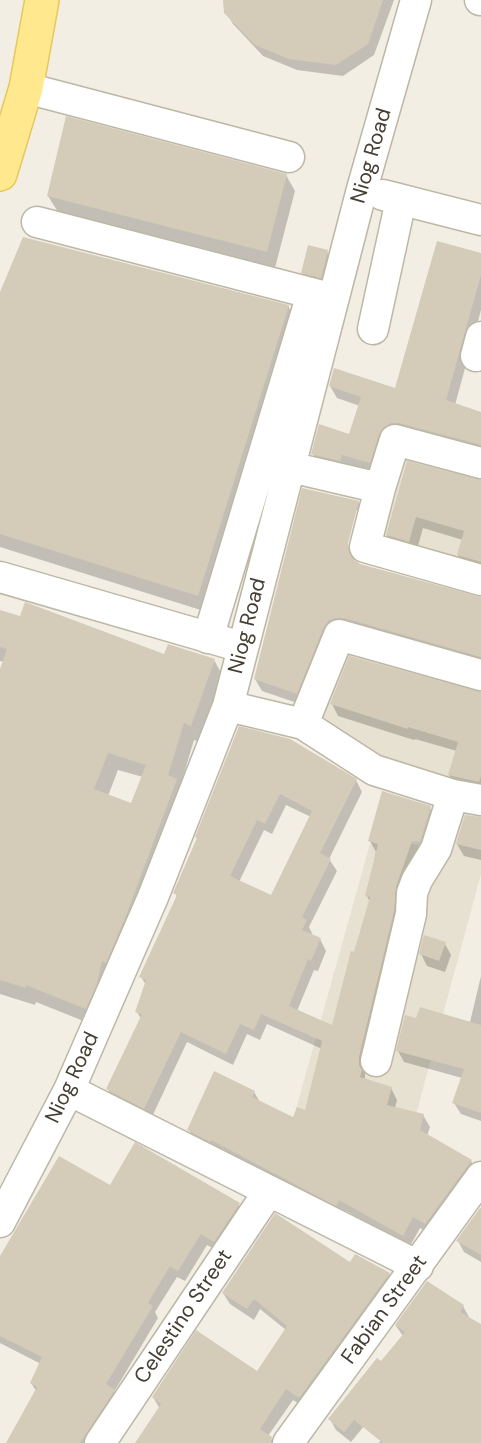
<!DOCTYPE html>
<html>
<head>
<meta charset="utf-8">
<style>
  body { margin:0 }
  canvas { display:block; background:#f2eee3 }
</style>
</head>
<body>
<canvas width="481" height="1443"></canvas>
<script>
const c = document.querySelector('canvas').getContext('2d');
c.lineJoin = 'round';
function fill(path, color) {
  c.fillStyle = color;
  c.fill(path, 'evenodd');
}
function trace(path, color, width, dash) {
  c.strokeStyle = color;
  c.lineWidth = width;
  c.lineCap = dash ? 'butt' : 'round';
  c.setLineDash(dash || []);
  c.stroke(path);
}
function label(font, color, halo, rows, align = 'center') {
  c.font = font + ' "DM Sans",sans-serif';
  c.lineWidth = 4.5;
  c.setLineDash([]);
  c.textBaseline = 'middle';
  c.strokeStyle = halo;
  c.fillStyle = color;
  for (const [text, x, y, turn = 0] of rows) {
    c.save();
    c.translate(x, y);
    c.rotate((+turn || 0) * Math.PI / 180);
    c.textAlign = isNaN(turn) ? turn : align;
    if (halo) c.strokeText(text, 0, 0);
    c.fillText(text, 0, 0);
    c.restore();
  }
}
fill(new Path2D(`
  M398,443l83,23v113l-113,-33z
  M339,635l142,40v199l-73,270 -112,-35 77,-276 59,16 12,-55 -141,-70z`), '#e6e1d0');
fill(new Path2D(`
  M225,0h169l-20,55 -31,21 -46,-6 -34,-14 -30,-32 -7,-12z
  M286,175l9,16 -20,77 -217,-56 -10,-16z
  M327,252l7,11 -7,26 -18,-5 -7,-12z
  M481,255v55l-26,95 26,8v42l-74,-20 -31,40 -56,-9 -7,-12 37,-18 10,-30 -23,-8 -7,-12 66,4z
  M0,296l288,10 9,17 -90,289 -207,-65z
  M408,463l73,18v90l-16,-4 -7,-12 5,-15 -40,-12 -7,25 -22,-6 -7,-12z
  M358,502l7,12 -11,48 5,3 122,33v69l-146,-34 -32,72 -41,-14 -7,-12zM355,510h3l-10,40h-3z
  M0,612l165,44 49,4 10,18 -23,65 -7,-3 -14,47 6,11 -90,228 -60,-24 -1,3 -35,-11v-321l4,-11 -4,-1zM118,770l25,7 -11,28 -24,-9z
  M481,693v100l-25,-6 -7,-12 8,-24 -42,-12 -1,1 -76,-24 -6,-12z
  M239,728l117,52 6,12 -33,67 8,12 -28,56 3,6 -1,2 9,4 6,12 -8,20 -4,-1 -17,41 35,16 38,-125 -3,-6 9,-44 -6,-11 60,-33 7,11 -72,250v9l1,3 25,7 6,12 -2,8 28,7 7,12 -3,9 44,25 6,11 -45,63 -12,-7 -10,18 -64,-35 -3,5 -147,-74 -7,-12 65,-38 6,10 34,17 12,-7 16,-63 -55,-25 -7,16 -13,-6 -14,31 -46,-23 -36,77 -37,-18 -6,-12 33,-70 -4,-7 9,-27 -5,-8 37,-79 -3,-5 23,-53 -1,-3zM286,805l25,12 -39,80 -33,-15 25,-52 8,4z
  M481,818v42l-17,-4 -7,-12z
  M445,944l6,11 -6,17 -18,-6 -6,-12z
  M481,976v59l-11,-13z
  M398,1051l83,10v60l-20,-7 -7,-11 8,-25 -58,-16z
  M111,1187l128,18 6,11 -24,37 -14,-8 -22,36 -8,-4 -22,35 3,6 -44,74 6,10 -27,41h-85l28,-52 -5,-8 10,-19 -41,-21v-85z
  M481,1210v52l-17,-10 -6,-11z
  M350,1264l39,10 6,11 -89,123 -13,-8 -25,36 6,7h-137l23,-34 -7,-12 104,-24 29,-43 -26,-21 -6,11 -24,-16 -7,-11z
  M463,1306l6,11 -1,2 13,7v117h-102l51,-87 -27,-20 -7,-10z
  M399,1383l-48,59 -15,-12 -6,-11z`), '#0003');
fill(new Path2D(`
  M223,0h160l-15,44 -32,21 -47,-6 -34,-14 -31,-32z
  M66,116l221,58 -20,78 -220,-56z
  M23,237l266,68 -91,291 -198,-62v-242z
  M437,241l44,12v22l-35,125 35,12v33l-82,-22h-8l-7,4 -5,7 -9,29 -28,-8 -2,6 -29,-7 8,-30 30,10 12,-37 -32,-11 5,-18 61,20z
  M308,245l20,5 -7,28 -20,-5z
  M407,461l74,19v82l-24,-7 7,-24 -48,-14 -7,25 -23,-7z
  M302,488l57,13 -11,42 1,9 4,7 7,5 121,33v60l-137,-39h-8l-8,3 -5,8 -26,65 -43,-15z
  M25,602l139,52 4,-10 47,15 -24,67 -7,-3 -16,52 9,4 -50,134 -21,50 -4,-2 -5,23 -11,25 -60,-24v3l-26,-8v-311l7,-20 -7,-2v-37l20,6zM108,753l38,12 -15,38 -37,-14z
  M349,656l132,36v84l-2,6 -31,-7 10,-33 -50,-15v2l-78,-25z
  M239,726l51,13 67,40 -37,74 11,6 -29,58 5,3 -5,10 19,8 -10,23 -3,-2 -19,47 43,19 19,-74 3,1 16,-55 -5,-1 13,-52 -10,-3 14,-50 49,15 -11,36 -8,-1 -16,46 -2,25 -35,145v8l3,5 -2,7 32,10 -5,18 37,9 -4,16 52,30 -47,64 -12,-7 -10,19 -64,-36 -3,6 -125,-66 -1,2 -23,-12 27,-59 41,20 -3,6 41,20 4,-10 8,3 17,-69 -61,-27 -7,16 -14,-6 -14,30 -45,-22 -37,77 -38,-20 36,-75 -7,-2 11,-32 -7,-3 38,-82 -4,-2 24,-55 -2,-1zM280,794l32,17 -41,84 -41,-19 27,-56 8,4z
  M465,815l16,2v33l-25,-6z
  M424,935l22,7 -7,19 -20,-7z
  M420,1007l61,18v88l-29,-10 12,-34 -68,-18 9,-36 11,3z
  M135,1142l105,61 -26,39 -13,-8 -23,37 -8,-5 -22,37 5,3 -47,78 9,6 -35,53h-74l31,-56 -7,-4 12,-26 -42,-21v-80l59,-100 51,29z
  M480,1208h1v47l-25,-14z
  M275,1213l75,49 5,-8 35,19 -91,125 -13,-9 -26,40 12,8 -1,6h-136l26,-39 -9,-7 44,-67 61,41 30,-45 -33,-27 -7,10 -25,-16z
  M427,1281l37,24 -4,7 21,12v119h-98l-29,-23 -10,12 -16,-13 49,-61 4,3 24,-29 -10,-7z`), '#d4cbb8');
const minor = new Path2D(`
  M480,0h1
  M26,88l263,69
  M383,195l98,25
  M37,222l293,76
  M373,329l28,-129
  M476,356l5,-19
  M481,463l-86,-23 -15,48 -15,59 116,33
  M290,467l90,21
  M0,577l228,66
  M208,638l104,-344
  M228,706l75,18 71,46 79,25 -17,54 -19,31 -5,13 -1,21 -35,147
  M303,724l36,-89 142,40
  M453,795l28,5
  M69,1090l349,176
  M0,1222l69,-132 84,-193 75,-191 134,-517 54,-189
  M100,1443l169,-252
  M288,1443l193,-266`);
const major = new Path2D(`
  M0,174l26,-86 16,-88`);
trace(minor, '#bdb7a5', 33);
trace(major, '#e6c85d', 36);
trace(minor, '#fff', 30);
trace(major, '#ffe88e', 33);
label('21px', '#443e33', '#fff', [
  ["Niog Road",372,156,-74],
  ["Niog Road",248,626,-76],
  ["Niog Road",73,1078,-65],
  ["Fabian Street",385,1310,-54],
  ["Celestino Street",184,1317,-56]
]);
</script>
</body>
</html>
